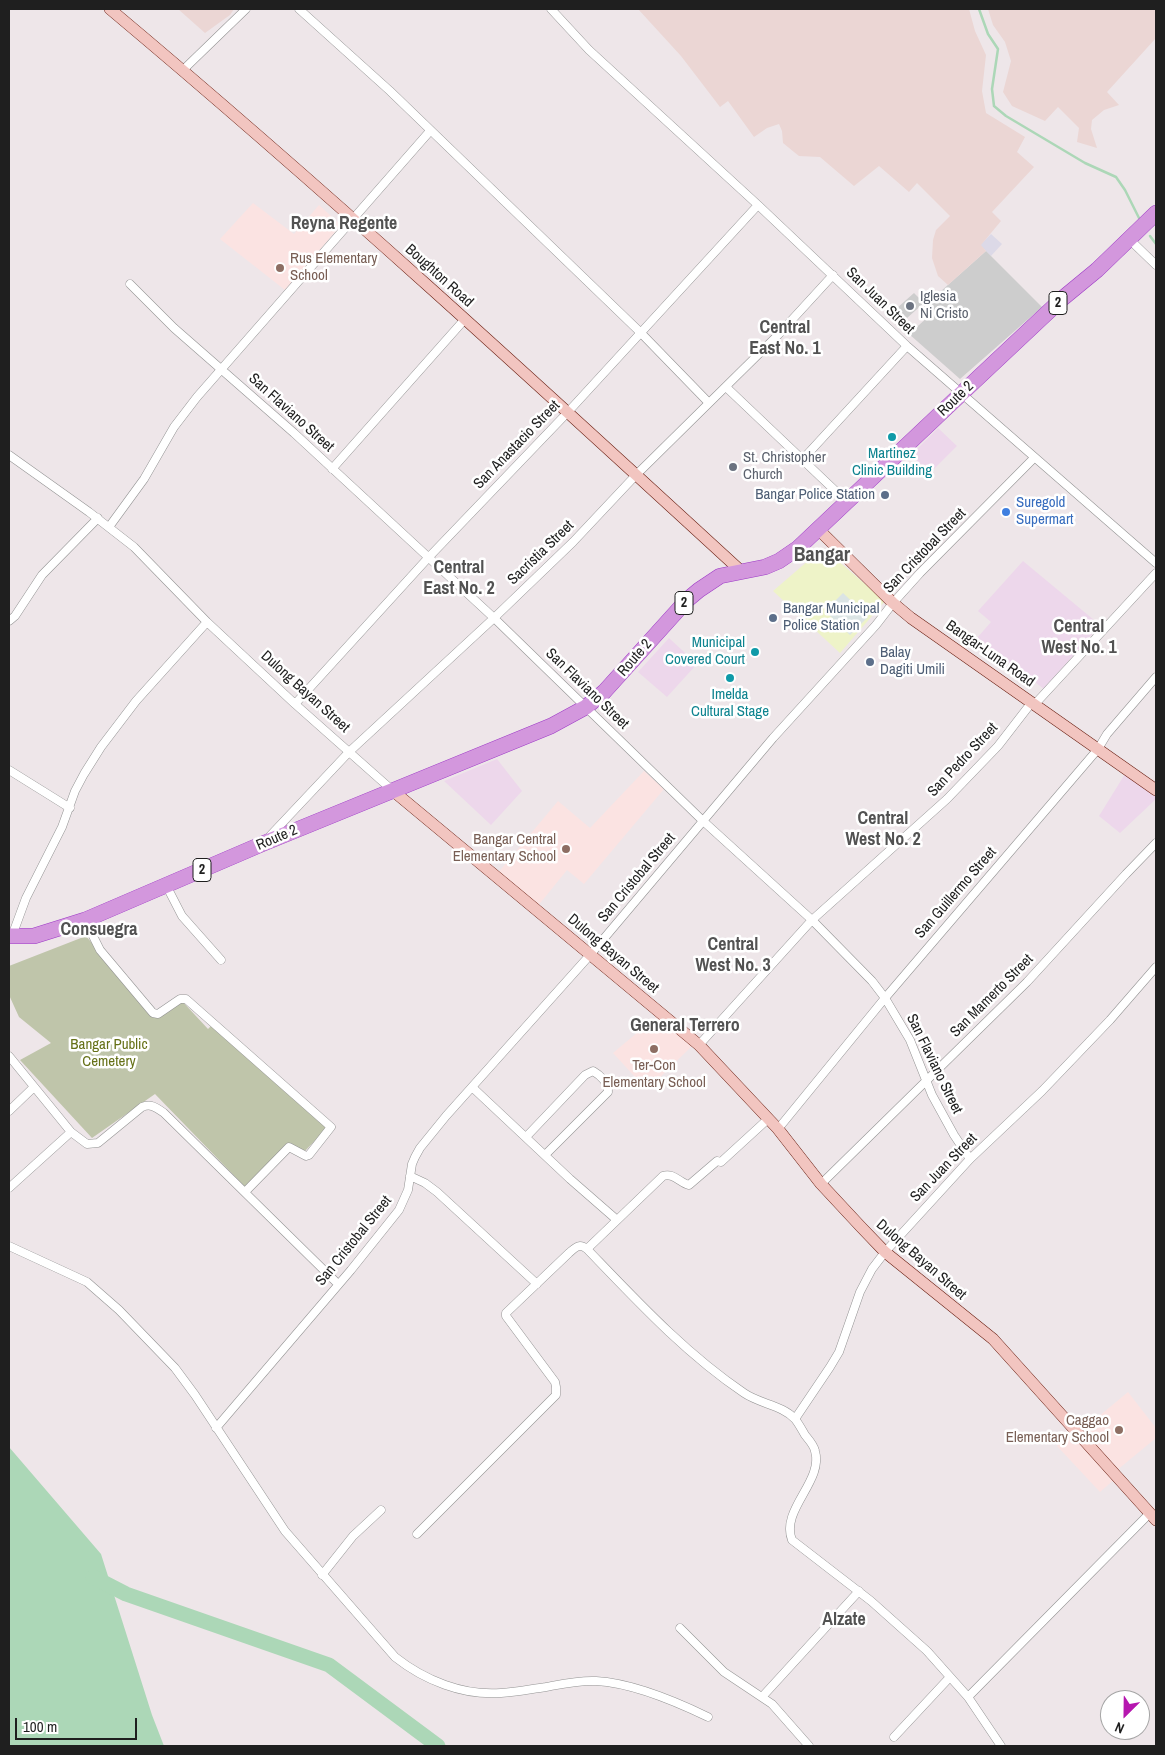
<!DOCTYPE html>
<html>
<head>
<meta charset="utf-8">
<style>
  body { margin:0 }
  #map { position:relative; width:1165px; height:1755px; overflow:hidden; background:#eee6e9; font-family:"Archivo Narrow",sans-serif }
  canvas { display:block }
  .frame { position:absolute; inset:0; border:10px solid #1f1f1f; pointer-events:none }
  .north { position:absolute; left:1100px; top:1690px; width:50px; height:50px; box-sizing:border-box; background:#fff; border:1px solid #a5a5a5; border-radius:50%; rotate:203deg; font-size:14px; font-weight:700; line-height:20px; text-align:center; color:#1f1f1f }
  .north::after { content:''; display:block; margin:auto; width:18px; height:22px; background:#b617af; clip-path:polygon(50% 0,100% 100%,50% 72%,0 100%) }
  .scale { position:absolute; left:15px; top:1718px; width:122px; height:22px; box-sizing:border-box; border:2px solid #1f1f1f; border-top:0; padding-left:6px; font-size:15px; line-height:18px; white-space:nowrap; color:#1f1f1f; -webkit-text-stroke:4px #fff; paint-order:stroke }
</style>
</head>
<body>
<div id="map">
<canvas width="1165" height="1755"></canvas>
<div class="frame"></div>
<div class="north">N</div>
<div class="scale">100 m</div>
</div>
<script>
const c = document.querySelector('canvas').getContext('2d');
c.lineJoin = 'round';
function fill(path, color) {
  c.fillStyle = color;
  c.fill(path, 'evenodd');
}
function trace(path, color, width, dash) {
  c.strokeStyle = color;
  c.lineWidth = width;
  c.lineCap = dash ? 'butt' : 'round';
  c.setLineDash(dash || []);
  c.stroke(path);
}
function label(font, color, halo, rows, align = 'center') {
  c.font = font + ' "Archivo Narrow",sans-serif';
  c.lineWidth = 5;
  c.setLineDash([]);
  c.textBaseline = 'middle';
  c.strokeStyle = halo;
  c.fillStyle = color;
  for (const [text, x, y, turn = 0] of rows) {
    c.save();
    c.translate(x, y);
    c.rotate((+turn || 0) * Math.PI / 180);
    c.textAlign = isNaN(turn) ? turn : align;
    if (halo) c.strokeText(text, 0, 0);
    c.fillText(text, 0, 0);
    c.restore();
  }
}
fill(new Path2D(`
  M938,428l19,18 -27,27 -19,-18z
  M1023,561l77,64 -56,64 -67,-51 14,-16 -13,-11z
  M669,638l28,26 -30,33 -29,-25z
  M497,759l25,32 -31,34 -47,-44z
  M1125,774l31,23v2l-36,34 -21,-17z`), '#edd7eb');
fill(new Path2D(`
  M991,234l11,10 -11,12 -11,-11z`), '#dcd9e7');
fill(new Path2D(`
  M253,203l41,31 25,-29 22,20 -56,65 -65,-51z
  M644,771l20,18 -80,95 -17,-14 -30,37 -40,-33 61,-73 32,27z
  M657,1016l36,29 -46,45 -34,-37z
  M1128,1392l28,36v10l-40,33 -36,-39z
  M1070,1432l45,47 -15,13 -43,-46z`), '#fbe3e2');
fill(new Path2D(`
  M986,251l56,56 -82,72 -51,-45 20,-18 -7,-8z
  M914,293l10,10 -17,15 -10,-10z`), '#cdcdcd');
fill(new Path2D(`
  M178,9h56l-4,6 -25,18z
  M638,9h331l6,22 11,24 -4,36 4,22 39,24 -8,15 17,15 -42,45 9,9 -20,24 5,6 -38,34 -10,-9 -6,-18 1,-18 3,-10 14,-14 -33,-33 -8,9 -30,-26 -25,20 -34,-29 -21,-1 -5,-4 -11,-9 -1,-12 -3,-7 -12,4 -13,9 -26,-36 -8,6 -39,-51z
  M988,9h168v29l-49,54 12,13 -15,5 -12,10 -1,9 6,19 -20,-6 2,-14 -21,-21 -13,14 -33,-15 -9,-14 8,-31 -6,-19 -12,-17z`), '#ebd6d4');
fill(new Path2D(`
  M86,936l69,82 27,-17 26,28 4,-4 115,103 -23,24 -17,-9 -41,45 -91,-94 -63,44 -72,-78 31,-17 -32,-26 -10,-22v-29z`), '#bfc5aa');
fill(new Path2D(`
  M823,548l62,53 -45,52 -67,-62z`), '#eef3c8');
fill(new Path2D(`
  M843,593l25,24 -18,18 -25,-24z`), '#dbe4e4');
fill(new Path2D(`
  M9,1447l92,107 51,161 12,31h-155z`), '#acd7b7');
trace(new Path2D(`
  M979,9l9,25 10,15 -6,40 2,17 12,10 79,47 31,14 9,13 14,28
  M1150,236l6,8`), '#acd7b7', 2.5);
trace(new Path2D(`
  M93,1577l33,17 203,71 109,81`), '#acd7b7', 15);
const street = new Path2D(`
  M299,9l91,82 250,241 69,71
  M551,9l38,41 169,155 149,141 249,217
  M183,70l63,-61
  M1129,239l27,26
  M130,284l44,44 120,105 200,185 208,202 110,100 60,61 13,17 25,42 22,55 22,40 16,24
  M726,387l120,114
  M9,455l80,57 45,35 73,75 88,82 97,86
  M803,459l104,-113
  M332,469l133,-150
  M109,527l35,-48 30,-52 23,-30 233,-266
  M9,621l6,-5 27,-41 56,-57
  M295,704l133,-146 140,-146 190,-207
  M1035,704l121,-131
  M9,770l61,38
  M268,838l81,-86 145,-134 79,-76 63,-67 142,-140 55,-60
  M166,885l16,31 39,44
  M85,920l15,30 53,63 5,1 22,-15h6l145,128 -22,28 -3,1 -17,-9 -44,45
  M12,936l14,-38 36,-71 13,-36 9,-17 17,-27 35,-46 71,-79
  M699,1045l113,-125 135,-121 51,-53 34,-44
  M9,1056l62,76 16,12 11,-1 44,-36c9,-4 15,1 22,6l174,171
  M472,1087l98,92 47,41
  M9,1111l25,-24
  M778,1129l107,-131 213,-249 9,-15 49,-57
  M526,1137l59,-62 8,-4c7,4 16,12 15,21l-63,63
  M410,1176l15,7 12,9 100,92
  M821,1184l206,-202 99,-108 30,-31
  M9,1188l62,-56
  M9,1246l78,36 32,28 56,58 20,27 90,136 110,126c29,23 68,39 106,36 15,-1 30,-4 45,-6 16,-3 34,-7 50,-6 37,2 79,20 112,36
  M587,1249l76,-73c10,-4 17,7 26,9l28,-24 4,1 47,-43
  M795,1419l35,-52 9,-15 21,-60 12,-23 13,-17 85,-93 72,-68 68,-71 46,-53
  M216,1428l135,-158 48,-60 9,-20 4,-26 3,-7 5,-9 26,-32 144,-161 183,-217 103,-113 17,-22 27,-30 114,-115
  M417,1534l139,-139v-8l-1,-5 -49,-66v-3l63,-60c7,-6 10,-10 18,-4 50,52 98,104 157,144 16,11 38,12 51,26 4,5 7,11 10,16 4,5 9,10 10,16 9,30 -35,59 -23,89l79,61 56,50 41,46 33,49
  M322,1575l31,-39 28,-26
  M680,1628l44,44 48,32 37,42
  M762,1697l97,-106
  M968,1697l182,-184
  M894,1737l56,-60`);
const secondary = new Path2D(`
  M110,9c216,181 424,372 632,563
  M818,529l75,74 18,15 245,172
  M392,790l307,255 79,84 43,55 40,43 24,25 108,87 163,181`);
const highway = new Path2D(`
  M9,936h25l51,-16 177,-76 289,-118 35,-19 18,-15 83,-92 12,-10 21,-14 45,-9 14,-6 19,-13 182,-172 83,-78 34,-28 59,-57`);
trace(street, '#939393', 9);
trace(secondary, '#6a1f12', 12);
trace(highway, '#9c39c6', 16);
trace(street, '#fff', 8);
trace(secondary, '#f2c5c0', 11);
trace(highway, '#d397dd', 15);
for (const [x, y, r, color] of [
  [280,268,5,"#8d6e63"],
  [910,306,5,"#6b7280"],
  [892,437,5,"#0f9aa8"],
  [733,467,5,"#6b7280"],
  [885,495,5,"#5c6f8a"],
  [1006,512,5,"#3f7fe0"],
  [773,618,5,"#5c6f8a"],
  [755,652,5,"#0f9aa8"],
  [870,662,5,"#5c6f8a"],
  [730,678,5,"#0f9aa8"],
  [566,849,5,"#8d6e63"],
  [654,1049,5,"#8d6e63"],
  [1119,1430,5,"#8d6e63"]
]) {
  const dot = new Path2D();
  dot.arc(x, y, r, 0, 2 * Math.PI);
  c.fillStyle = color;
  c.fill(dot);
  trace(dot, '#fff', 2);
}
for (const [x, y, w] of [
  [1058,303,18],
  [684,603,18],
  [202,870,18]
]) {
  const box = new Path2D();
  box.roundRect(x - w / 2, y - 11.5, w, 23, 4);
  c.fillStyle = '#fff';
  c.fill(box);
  trace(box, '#1f1f1f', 1);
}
label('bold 14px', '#1f1f1f', null, [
  ["2",1058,303],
  ["2",684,603],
  ["2",202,870]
]);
label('15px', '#785e54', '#fff', [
  ["Rus Elementary",290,259,"left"],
  ["School",290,276,"left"],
  ["Bangar Central",556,840],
  ["Elementary School",556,857],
  ["Ter-Con",654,1066,"center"],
  ["Elementary School",654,1083,"center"],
  ["Caggao",1109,1421],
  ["Elementary School",1109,1438]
], 'right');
label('15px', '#1f1f1f', '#fff', [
  ["Boughton Road",439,276,42],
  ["San Juan Street",880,301,44],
  ["Route 2",956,399,-44],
  ["San Flaviano Street",291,413,42],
  ["San Anastacio Street",517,445,-46],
  ["San Cristobal Street",925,551,-46],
  ["Sacristia Street",541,553,-44],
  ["Bangar-Luna Road",990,654,35],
  ["Route 2",635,658,-49],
  ["San Flaviano Street",587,689,44],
  ["Dulong Bayan Street",305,692,42],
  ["San Pedro Street",963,760,-47],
  ["Route 2",277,838,-23],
  ["San Cristobal Street",637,878,-50],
  ["San Guillermo Street",956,893,-49],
  ["Dulong Bayan Street",613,954,40],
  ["San Mamerto Street",992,996,-45],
  ["San Flaviano Street",934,1064,64],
  ["San Juan Street",944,1168,-46],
  ["San Cristobal Street",354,1241,-51],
  ["Dulong Bayan Street",921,1260,41]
]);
label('15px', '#5b616d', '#fff', [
  ["Iglesia",920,297],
  ["Ni Cristo",920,314],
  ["St. Christopher",743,458],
  ["Church",743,475]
], 'left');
label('15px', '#0d838f', '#fff', [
  ["Martinez",892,454],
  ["Clinic Building",892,471],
  ["Municipal",745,643,"right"],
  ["Covered Court",745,660,"right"],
  ["Imelda",730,695],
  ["Cultural Stage",730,712]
]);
label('15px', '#4e5e75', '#fff', [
  ["Bangar Police Station",875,495,"right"],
  ["Bangar Municipal",783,609],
  ["Police Station",783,626],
  ["Balay",880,653],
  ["Dagiti Umili",880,670]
], 'left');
label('15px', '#366cbe', '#fff', [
  ["Suregold",1016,503],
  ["Supermart",1016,520]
], 'left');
label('15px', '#667118', '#fff', [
  ["Bangar Public",109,1045],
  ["Cemetery",109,1062]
]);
label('bold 18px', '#525252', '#fff', [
  ["Reyna Regente",344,224],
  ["Central",785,328],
  ["East No. 1",785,349],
  ["Central",459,568],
  ["East No. 2",459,589],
  ["Central",1079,627],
  ["West No. 1",1079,648],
  ["Central",883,819],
  ["West No. 2",883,840],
  ["Consuegra",99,930],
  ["Central",733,945],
  ["West No. 3",733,966],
  ["General Terrero",685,1026],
  ["Alzate",844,1620]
]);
label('bold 20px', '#525252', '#fff', [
  ["Bangar",822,556]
]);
</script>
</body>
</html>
